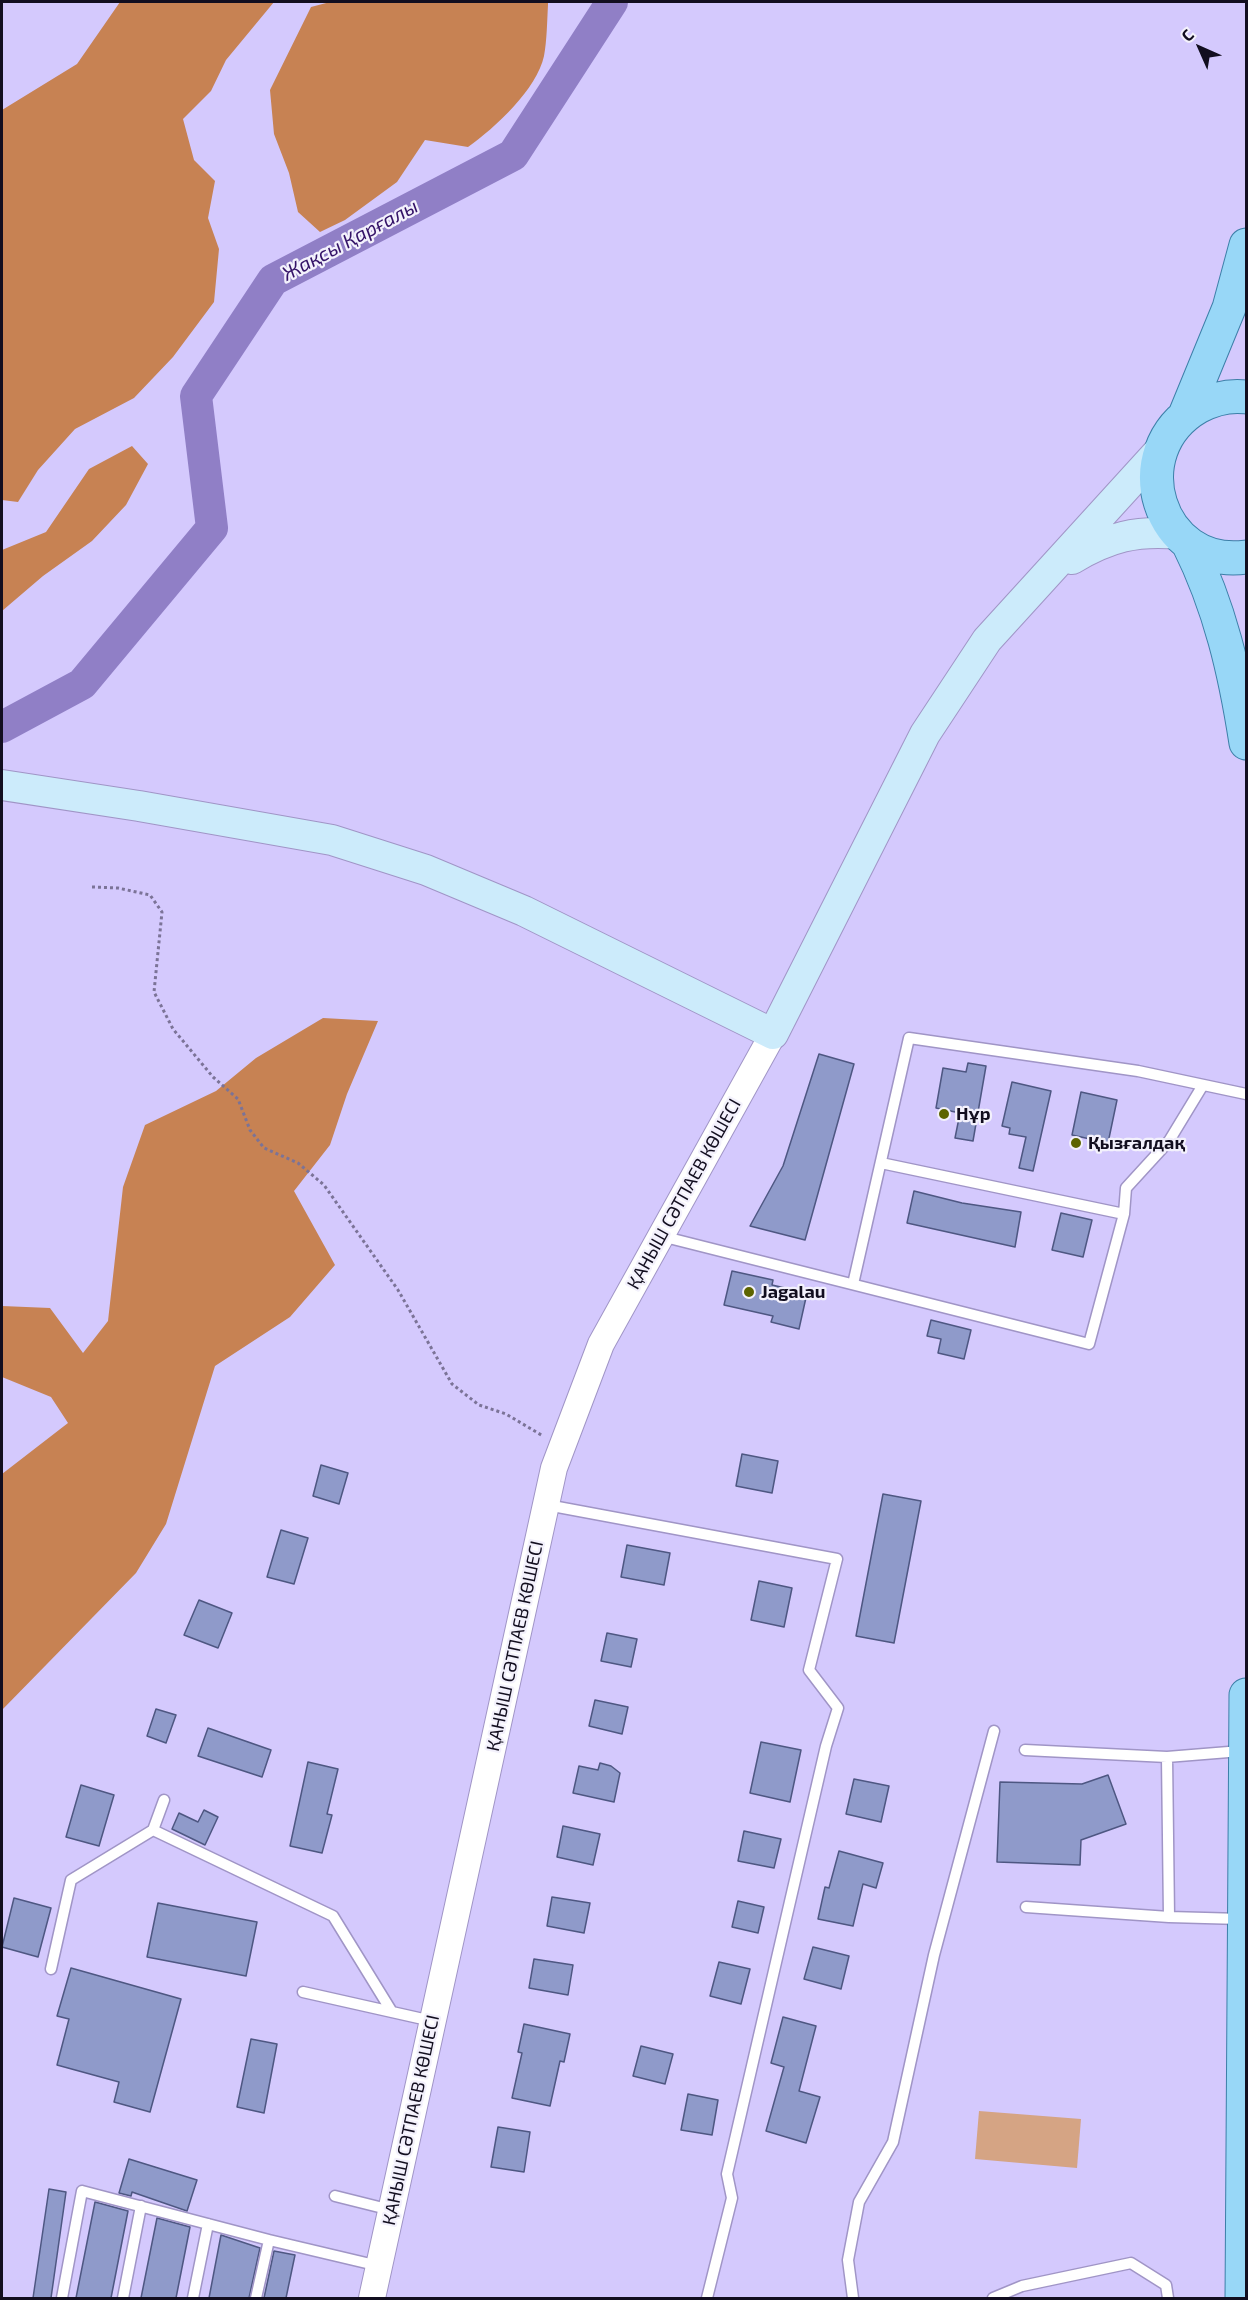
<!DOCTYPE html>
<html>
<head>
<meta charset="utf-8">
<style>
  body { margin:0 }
  #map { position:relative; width:1248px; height:2300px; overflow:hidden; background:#d4c9fd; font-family:"Exo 2",sans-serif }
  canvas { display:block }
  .frame { position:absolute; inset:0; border:3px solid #120e1f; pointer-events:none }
  .north { position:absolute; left:1170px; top:18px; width:60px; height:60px; -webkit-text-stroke:4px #f3f1fc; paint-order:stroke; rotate:315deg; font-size:16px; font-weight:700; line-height:24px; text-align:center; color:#120e1f }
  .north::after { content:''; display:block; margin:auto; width:21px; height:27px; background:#120e1f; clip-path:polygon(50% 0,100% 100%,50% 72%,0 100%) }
</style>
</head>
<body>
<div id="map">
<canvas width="1248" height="2300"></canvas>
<div class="frame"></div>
<div class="north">С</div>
</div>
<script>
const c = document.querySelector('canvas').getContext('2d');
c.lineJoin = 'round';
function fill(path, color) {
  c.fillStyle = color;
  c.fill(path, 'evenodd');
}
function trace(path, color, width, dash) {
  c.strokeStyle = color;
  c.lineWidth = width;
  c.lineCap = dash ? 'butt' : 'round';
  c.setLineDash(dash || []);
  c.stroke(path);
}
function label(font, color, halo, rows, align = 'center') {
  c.font = font + ' "Exo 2",sans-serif';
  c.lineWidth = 4.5;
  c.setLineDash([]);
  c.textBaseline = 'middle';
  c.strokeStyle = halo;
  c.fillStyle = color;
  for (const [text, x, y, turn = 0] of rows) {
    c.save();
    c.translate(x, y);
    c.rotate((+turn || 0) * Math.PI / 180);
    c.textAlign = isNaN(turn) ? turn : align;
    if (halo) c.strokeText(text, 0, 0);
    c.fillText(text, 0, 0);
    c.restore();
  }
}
fill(new Path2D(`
  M979,2111l102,8 -4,49 -102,-9z`), '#d5a484');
fill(new Path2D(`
  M120,2h154l-48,58 -15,31 -28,28 11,41 21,21 -7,37 11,31 -5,53 -41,55 -39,41 -59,31 -37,41 -20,32 -16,-2v-390l75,-46z
  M330,2h218v3c-1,17 -1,35 -4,51 -7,33 -49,72 -76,91l-43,-7 -28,42 -52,38 -25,12 -22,-20 -9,-39 -15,-39 -4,-44 41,-83z
  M132,446l16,18 -22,41 -34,36 -49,35 -41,35v-61l44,-18 43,-63z
  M323,1018l55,3 -31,73 -17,51 -36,46 41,74 -45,52 -75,49 -49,158 -30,49 -134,137v-236l66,-51 -17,-26 -49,-20v-71l48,2 33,45 25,-32 15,-134 22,-62 71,-34 40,-33z`), '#c78253');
trace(new Path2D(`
  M2,727l80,-43 130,-156 -16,-132 77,-116 240,-125 99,-153`), '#907fc6', 32);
const building = new Path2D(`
  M819,1054l35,10 -49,176 -55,-14 33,-60z
  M968,1063l18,3 -13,75 -18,-3 5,-25 -24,-5 7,-40 23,4z
  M1012,1082l39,9 -18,80 -14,-3 7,-31 -17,-3 1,-6 -8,-2z
  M1081,1092l36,8 -9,43 -36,-8z
  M914,1191l48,12 59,9 -6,35 -108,-24z
  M1061,1213l31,7 -9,37 -31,-7z
  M732,1271l41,9 -1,5 35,8 -8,36 -28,-7 2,-6 -49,-11z
  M931,1320l40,10 -7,29 -26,-6 3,-14 -14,-3z
  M742,1454l36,7 -6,32 -36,-7z
  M321,1465l27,8 -9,31 -26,-8z
  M883,1494l38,7 -27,142 -38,-7z
  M281,1530l27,8 -14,46 -27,-7z
  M627,1545l43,8 -6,32 -43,-8z
  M759,1581l33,7 -8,39 -33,-7z
  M199,1600l33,13 -14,35 -34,-13z
  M607,1633l30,6 -6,28 -30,-6z
  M595,1700l33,7 -6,27 -33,-8z
  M156,1709l20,6 -10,28 -19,-7z
  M208,1728l63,22 -9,27 -64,-21z
  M761,1742l40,8 -11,52 -40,-9z
  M308,1762l30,7 -11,45 5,1 -10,38 -32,-7z
  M600,1763l11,3 9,7 -6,29 -41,-9 6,-27 19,4z
  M1108,1775l18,49 -45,16 -1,25 -83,-3 3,-80 82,2z
  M854,1779l35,7 -8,36 -35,-8z
  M81,1785l33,10 -15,51 -33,-9z
  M204,1810l14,7 -13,28 -33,-16 7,-16 19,9z
  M563,1826l37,8 -7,31 -36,-8z
  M744,1831l37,8 -7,29 -36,-7z
  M839,1851l44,12 -7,25 -13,-4 -10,42 -35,-7 7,-32 4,1z
  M552,1897l38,6 -6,30 -37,-7z
  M14,1898l37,10 -13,49 -36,-10z
  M738,1901l26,6 -6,26 -26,-6z
  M158,1903l99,19 -11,54 -99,-19z
  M813,1947l36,9 -8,33 -37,-10z
  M534,1959l39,6 -5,30 -39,-7z
  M719,1962l31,7 -9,35 -31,-8z
  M71,1968l110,31 -31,113 -36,-10 5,-20 -62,-17 12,-46 -12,-3z
  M783,2017l33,9 -17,65 21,6 -14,46 -40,-12 18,-64 -13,-4z
  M524,2024l46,10 -6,28 -4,-1 -10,45 -38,-8 10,-45 -4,-1z
  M251,2039l26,5 -13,69 -27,-6z
  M641,2046l32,8 -8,30 -32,-8z
  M688,2094l30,6 -6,35 -31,-5z
  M498,2127l32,5 -6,40 -33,-5z
  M129,2159l68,21 -10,31 -55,-19 -1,4 -12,-3z
  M49,2189l17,3 -15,106h-18z
  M95,2202l33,9 -17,87h-35z
  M157,2218l33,9 -14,71h-35z
  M221,2235l39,13 -11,50h-40z
  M274,2251l21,4 -9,43h-22z`);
fill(building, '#8f9aca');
trace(building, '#4e5782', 1.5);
const service = new Path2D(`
  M881,1163l243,51
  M661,1236l428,108 35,-130 2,-26 43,-47 34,-56
  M853,1284l56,-246 229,33 108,23
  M547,1505l290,54 -28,111 29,38 -12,38 -99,428 5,24 -25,100
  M1025,1750l142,7 2,160
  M1167,1757l74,-6
  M153,1830l11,-30
  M1026,1907l143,10 72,2
  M51,1969l20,-89 82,-50 180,86 59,96
  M303,1992l129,29
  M335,2196l56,14
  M269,2240l110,26
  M62,2298l20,-107 187,49 -13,58
  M123,2298l18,-92
  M193,2298l15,-74
  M853,2298l-5,-38 11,-58 34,-60 41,-187 60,-224
  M993,2298l29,-12 109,-23 35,22 2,13`);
const tertiary = new Path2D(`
  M372,2298l182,-830 47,-124 172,-310`);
const secondary = new Path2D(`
  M1072,559c37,-22 64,-29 107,-25
  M2,785l137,21 193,34 94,30 98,41 249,123 152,-300 62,-94 174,-191`);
const primary = new Path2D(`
  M1246,397c-16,-2 -33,2 -48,10 -76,44 -40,162 48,150
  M1185,415l44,-107 17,-63
  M1188,543c32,64 47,129 58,200
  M1242,2298l4,-603`);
trace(service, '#a095c6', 13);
trace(tertiary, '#a095c6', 28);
trace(secondary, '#a095c6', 32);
trace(primary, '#3d7fa8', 35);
trace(new Path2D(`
  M92,887l26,1 32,7 12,17 -8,80 19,37 40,48 25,22 12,31 14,18 34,15 26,22 74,105 54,94 27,21 27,9 37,22`), '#7b7397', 3, [3, 3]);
trace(service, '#fff', 10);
trace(tertiary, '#fff', 26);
trace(secondary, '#ccebfb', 30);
trace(primary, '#98d7f7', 33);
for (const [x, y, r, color] of [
  [944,1114,6,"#5d6400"],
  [1076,1143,6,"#5d6400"],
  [749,1292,6,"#5d6400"]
]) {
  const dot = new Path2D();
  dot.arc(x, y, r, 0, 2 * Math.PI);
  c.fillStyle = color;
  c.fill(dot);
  trace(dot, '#f3f1fc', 2);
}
label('bold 18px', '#120e1f', '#f3f1fc', [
  ["Нұр",956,1114],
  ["Қызғалдақ",1088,1143],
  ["Jagalau",761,1292]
], 'left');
label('18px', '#120e1f', '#f3f1fc', [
  ["ҚАНЫШ СӘТПАЕВ КӨШЕСІ",684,1194,-61],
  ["ҚАНЫШ СӘТПАЕВ КӨШЕСІ",515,1646,-78],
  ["ҚАНЫШ СӘТПАЕВ КӨШЕСІ",411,2120,-78]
]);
label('italic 20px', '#331267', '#f3f1fc', [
  ["Жақсы Қарғалы",350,240,-28]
]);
</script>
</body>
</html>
